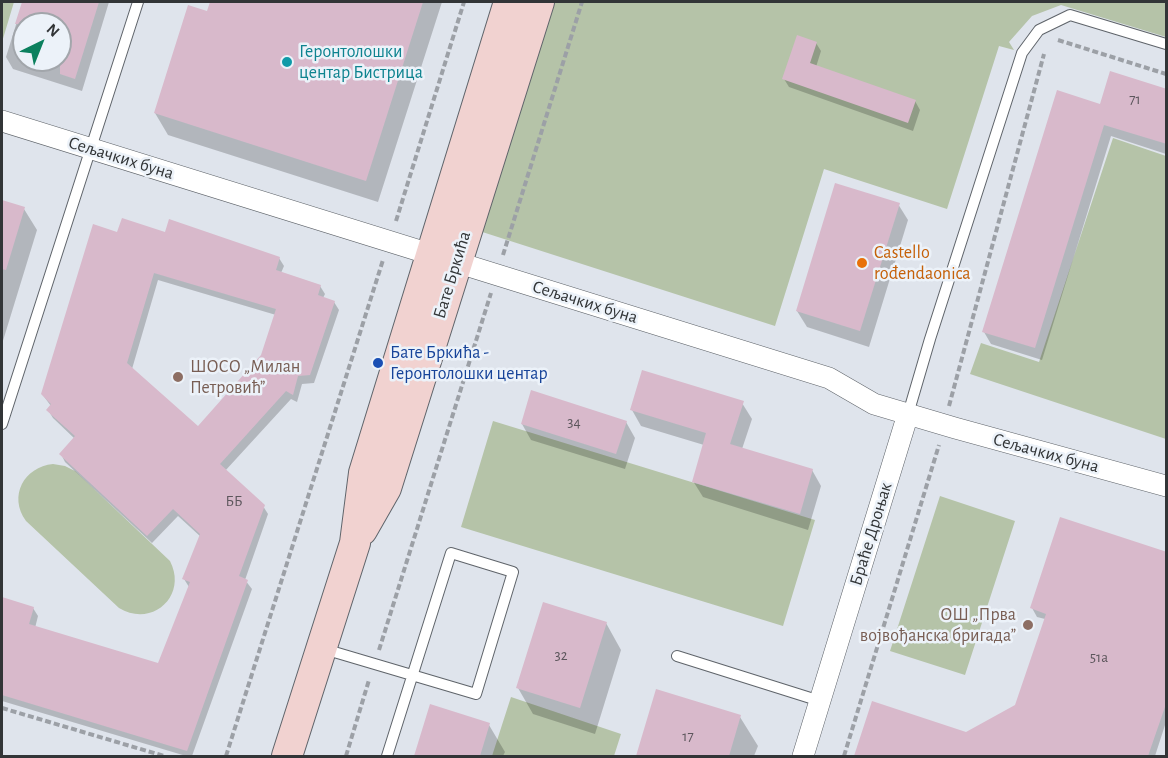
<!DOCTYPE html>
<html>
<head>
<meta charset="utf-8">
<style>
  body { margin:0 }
  #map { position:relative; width:1168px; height:758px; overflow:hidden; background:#dfe4ec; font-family:"Alegreya Sans",sans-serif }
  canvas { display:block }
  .frame { position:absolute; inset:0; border:3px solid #323537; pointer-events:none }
  .north { position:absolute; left:12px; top:12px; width:60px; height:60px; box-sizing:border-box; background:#ecf2f9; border:2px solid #a2a6ab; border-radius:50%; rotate:43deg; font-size:16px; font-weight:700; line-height:24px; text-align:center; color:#323537 }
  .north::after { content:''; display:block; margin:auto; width:21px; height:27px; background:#0b805e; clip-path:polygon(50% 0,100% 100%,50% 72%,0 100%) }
</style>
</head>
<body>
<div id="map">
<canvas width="1168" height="758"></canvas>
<div class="frame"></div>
<div class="north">N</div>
</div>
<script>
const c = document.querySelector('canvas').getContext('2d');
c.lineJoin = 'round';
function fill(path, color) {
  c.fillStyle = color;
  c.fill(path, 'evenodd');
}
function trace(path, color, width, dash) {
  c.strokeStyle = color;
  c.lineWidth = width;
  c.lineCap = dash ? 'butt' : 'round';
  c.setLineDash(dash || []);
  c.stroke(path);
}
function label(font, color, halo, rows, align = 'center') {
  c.font = font + ' "Alegreya Sans",sans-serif';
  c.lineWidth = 5;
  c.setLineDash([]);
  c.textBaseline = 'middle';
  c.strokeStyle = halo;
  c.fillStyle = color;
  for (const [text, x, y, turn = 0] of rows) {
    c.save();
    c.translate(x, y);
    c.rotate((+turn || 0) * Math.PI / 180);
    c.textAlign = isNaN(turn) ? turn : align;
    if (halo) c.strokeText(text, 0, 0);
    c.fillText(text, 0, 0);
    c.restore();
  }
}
fill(new Path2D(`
  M2,2h12l-12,40z
  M546,2h620v35l-105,-32 -29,11 -23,26 5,8 -15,-4 -52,163 -123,-40 -49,157 -302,-97z
  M1113,138l53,18v283l-196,-65 11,-31 58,19z
  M493,421l322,99 -32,106 -322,-99z
  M53,464l12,2 10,5 95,90c18,35 -18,67 -51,47l-93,-87c-18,-25 -2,-54 27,-57z
  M940,496l75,25 -50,154 -75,-24z
  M511,697l110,37 -7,22h-122z`), '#b5c3a8');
fill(new Path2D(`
  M23,2h86l-27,89 -69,-22 -7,-12zM24,24h36v36h-36z
  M211,2h231l-64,200 -210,-67 -13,-22 53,-100z
  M816,43l5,8 -5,16 99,34 5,9 -7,21 -124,-44 -5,-8z
  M1166,90v64l-55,-18 -69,224 -51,-16 -7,-12 117,-226z
  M2,201l22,8 13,21 -35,114z
  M898,204l10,16 -39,127 -62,-20 -10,-16z
  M118,234h48l113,24 5,8 -3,7 39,13 5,8 -2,4 11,4 5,8 -25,73 -12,1 -5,18 -6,-3 -66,72 38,35 5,8 -23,66 7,9 -60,167h-6l-184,-55v-102l31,9 5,8 -3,12 124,36 30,-77 -5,-8 17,-42 -23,-21 -26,27 -87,-81 -4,-8 14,-15 -22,-21 -5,-8 3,-4 -9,-12zM158,280l118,35 -13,41 -65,72 -66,-59z
  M742,403l10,16 -10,30 70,21 9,16 -13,44 -105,-33 -10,-16 11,-36 -63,-19 -9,-16z
  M626,422l9,16 -10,31 -94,-29 -9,-16z
  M1166,553v169l-11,34h-299l17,-53 93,31 51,-28 28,-87 -8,-2 -5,-9z
  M606,623l15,27 -26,84 -62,-20 -15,-26z
  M657,691l83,26 18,29 -4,10h-117z
  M431,706l58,19 16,27 -2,4h-88z`), '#0003');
fill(new Path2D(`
  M22,2h77l-24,77 -15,-5v-50h-45z
  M210,2h213l-57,179 -212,-68 34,-108 19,6z
  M797,35l20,7 -7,21 106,37 -8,23 -126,-44z
  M1110,71l57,18v55l-63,-19 -69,223 -53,-16 75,-242 43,14z
  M835,183l65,20 -40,128 -64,-20z
  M2,200l23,7 -19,63 -4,-1z
  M122,218l43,14 4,-13 111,38 -4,13 45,15 -3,10 17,6 -25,74 -12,1 -5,19 -7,-4 -66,73 45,41 -26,71 9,4 -61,171 -185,-56v-98l32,10 -5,17 129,39 32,-81 -8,-3 18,-45 -27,-25 -26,27 -88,-82 16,-18 -29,-26 5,-6 -10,-10 52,-170 24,8zM154,273l122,36 -15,46 -63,71 -71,-63z
  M642,370l102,31 -14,43 83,25 -13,45 -108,-32 14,-49 -76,-23z
  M531,390l96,31 -11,33 -95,-30z
  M1060,517l107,35v149l-19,55h-294l18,-55 94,31 49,-27 31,-91 -16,-6z
  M543,602l64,20 -27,86 -64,-20z
  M656,689l85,26 -12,41h-93z
  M430,704l60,19 -10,33h-66z`), '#d8b9cb');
const lane = new Path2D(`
  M908,414l22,-75 92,-286 17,-23 31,-15 96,29
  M2,424l136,-422
  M324,649c51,15 102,30 152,45l37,-122 -62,-19 -64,203
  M677,656l143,45`);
const street = new Path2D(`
  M2,121l827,257 45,26 81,24 211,58
  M803,756l105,-342`);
const secondary = new Path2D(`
  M362,530l24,-42 153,-486
  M287,756l68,-213 9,-70 145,-471`);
trace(lane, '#5f646a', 12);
trace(street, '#5f646a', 22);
trace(secondary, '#5f646a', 32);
trace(new Path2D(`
  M1058,40l108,34
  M396,221l68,-219
  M503,255l79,-253
  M949,406l95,-352
  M379,650l112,-357
  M2,708l162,48
  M226,756l157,-496
  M346,756l23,-76
  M844,756l95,-311`), '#9ca0a6', 4, [6, 3]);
trace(lane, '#fff', 10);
trace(street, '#fff', 21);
trace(secondary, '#f1d2d0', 30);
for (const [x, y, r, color] of [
  [287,62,6,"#0f9aa8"],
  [862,263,6,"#e8710a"],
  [378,363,6,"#1a4fb4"],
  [178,377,6,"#8d6e63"],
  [1028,625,6,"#8d6e63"]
]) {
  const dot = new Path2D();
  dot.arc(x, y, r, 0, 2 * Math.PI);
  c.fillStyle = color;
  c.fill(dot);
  trace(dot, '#ecf2f9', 2);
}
label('15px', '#5c565c', null, [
  ["71",1135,99],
  ["34",574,422],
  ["ББ",234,501],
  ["32",561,655],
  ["51a",1099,657],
  ["17",688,736]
]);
label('18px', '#0d838f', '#ecf2f9', [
  ["Геронтолошки",299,52],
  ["центар Бистрица",299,73]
], 'left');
label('18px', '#323537', '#ecf2f9', [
  ["Сељачких буна",121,158,17],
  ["Бате Бркића",452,275,-73],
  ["Сељачких буна",585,302,17],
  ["Сељачких буна",1046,453,15],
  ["Браће Дроњак",871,534,-73]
]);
label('18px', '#c56008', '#ecf2f9', [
  ["Castello",874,253],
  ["rođendaonica",874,274]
], 'left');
label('18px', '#164399', '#ecf2f9', [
  ["Бате Бркића -",390,353],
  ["Геронтолошки центар",390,374]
], 'left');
label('18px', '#785e54', '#ecf2f9', [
  ["ШОСО „Милан",190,367],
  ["Петровић”",190,388],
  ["ОШ „Прва",1016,615,"right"],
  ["војвођанска бригада”",1016,636,"right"]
], 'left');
</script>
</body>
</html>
